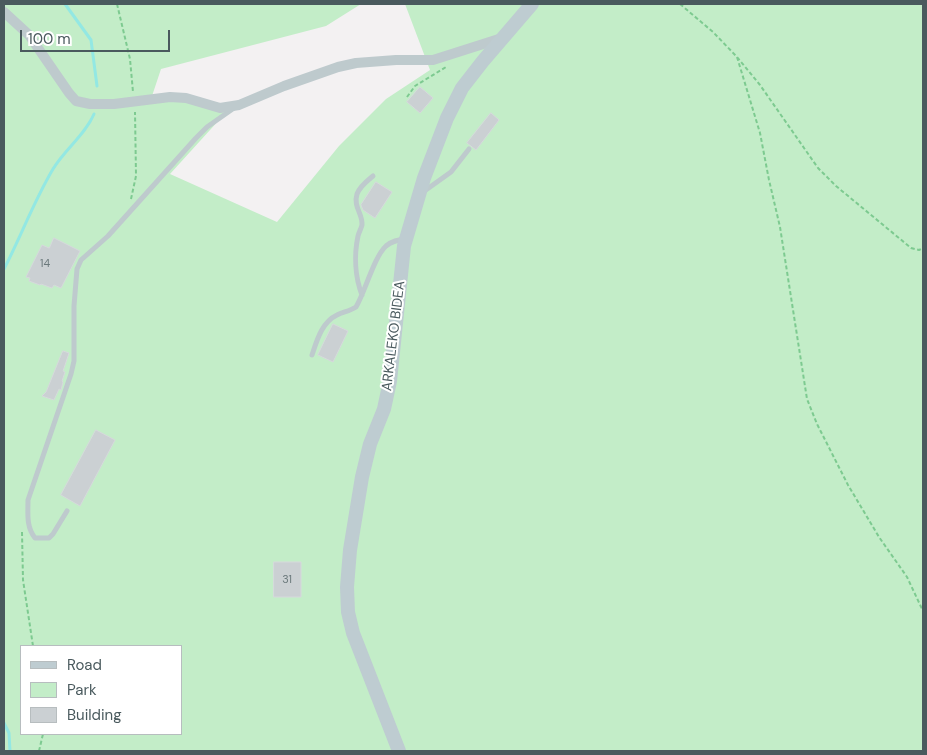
<!DOCTYPE html>
<html>
<head>
<meta charset="utf-8">
<style>
  body { margin:0 }
  #map { position:relative; width:927px; height:755px; overflow:hidden; background:#f3f1f2; font-family:"DM Sans",sans-serif }
  canvas { display:block }
  .frame { position:absolute; inset:0; border:5px solid #4a5a5e; pointer-events:none }
  .legend { position:absolute; left:20px; top:645px; width:162px; height:90px; box-sizing:border-box; background:#fff; border:1px solid #b7bdbf; margin:0; padding:6px 9px; list-style:none; font-size:15px; color:#4a5a5e }
  .legend li { display:flex; align-items:center; gap:10px; height:25px }
  .legend b { width:25px; border:1px solid #b7bdbf }
  .scale { position:absolute; left:20px; top:30px; width:150px; height:22px; box-sizing:border-box; border:2px solid #4a5a5e; border-top:0; padding-left:6px; font-size:15px; line-height:18px; white-space:nowrap; color:#4a5a5e; -webkit-text-stroke:4px #fff; paint-order:stroke }
</style>
</head>
<body>
<div id="map">
<canvas width="927" height="755"></canvas>
<div class="frame"></div>
<ul class="legend">
<li><b style="height:6px;background:#beccd1"></b>Road</li>
<li><b style="height:14px;background:#c3edc8"></b>Park</li>
<li><b style="height:14px;background:#cbd0d3"></b>Building</li>
</ul>
<div class="scale">100 m</div>
</div>
<script>
const c = document.querySelector('canvas').getContext('2d');
c.lineJoin = 'round';
function fill(path, color) {
  c.fillStyle = color;
  c.fill(path, 'evenodd');
}
function trace(path, color, width, dash) {
  c.strokeStyle = color;
  c.lineWidth = width;
  c.lineCap = dash ? 'butt' : 'round';
  c.setLineDash(dash || []);
  c.stroke(path);
}
function label(font, color, halo, rows, align = 'center') {
  c.font = font + ' "DM Sans",sans-serif';
  c.lineWidth = 4;
  c.setLineDash([]);
  c.textBaseline = 'middle';
  c.strokeStyle = halo;
  c.fillStyle = color;
  for (const [text, x, y, turn = 0] of rows) {
    c.save();
    c.translate(x, y);
    c.rotate((+turn || 0) * Math.PI / 180);
    c.textAlign = isNaN(turn) ? turn : align;
    if (halo) c.strokeText(text, 0, 0);
    c.fillText(text, 0, 0);
    c.restore();
  }
}
fill(new Path2D(`
  M4,4h357l-35,22 -165,43 -9,27 78,12 -60,66 107,48 62,-76 47,-47 44,-29 -25,-66h518v747h-919zM21,646h160v88h-160z`), '#c3edc8');
trace(new Path2D(`
  M65,4l26,36 6,46
  M4,269c17,-33 30,-68 49,-100 12,-20 32,-34 41,-55
  M4,723l5,10 1,18`), '#93e8e3', 3);
const building = new Path2D(`
  M420,87l13,11 -13,15 -13,-11z
  M491,113l8,7 -23,30 -9,-7z
  M376,182l16,10 -17,26 -12,-8 -2,-5z
  M54,238l26,13 -19,37 -7,-3 -2,3 -11,-4 -1,1 -11,-4 1,-3 -4,-1 16,-32 7,3z
  M333,324l15,7 -15,31 -15,-7z
  M63,351l6,2 -6,18 2,1 -3,9 1,1 -2,8 -2,-1 -5,11 -12,-4 4,-4z
  M96,430l19,10 -35,66 -19,-11z
  M274,562h27v35h-27z`);
fill(building, '#cbd0d3');
trace(building, '#d6d9dc', 1);
trace(new Path2D(`
  M117,4l13,55 3,33
  M680,4l33,28 24,25 23,28 58,83 18,18 75,62 8,2 4,-2
  M737,57l23,76 9,47 11,47 27,172 10,25 31,61 31,52 28,40 16,34
  M407,97l8,-11 31,-19
  M131,199l5,-23 -1,-64
  M22,532l1,48 10,66
  M39,751l4,-17`), '#7dca90', 2, [4, 2.5]);
trace(new Path2D(`
  M423,192l28,-20 18,-23
  M362,295c-7,-18 -8,-40 -4,-59 1,-4 3,-7 4,-11 1,-11 -9,-18 -5,-31 3,-8 10,-13 16,-18
  M312,355c5,-15 10,-33 25,-40 6,-3 13,-4 19,-8 9,-15 18,-50 30,-61 6,-5 12,-6 19,-7
  M67,511l-14,23 -4,4h-14c-9,-11 -7,-25 -7,-38l43,-126 3,-13v-55l3,-37 4,-9 27,-24 88,-98 11,-11 27,-19`), '#becacd', 5);
trace(new Path2D(`
  M4,12l25,23 40,58 7,8 14,3h24l56,-7 16,1 34,10 19,-3 45,-19 54,-19 18,-4 40,-3h37l69,-22`), '#becacd', 10);
trace(new Path2D(`
  M399,751l-46,-118 -5,-21 -1,-25 3,-37 12,-73 8,-33 14,-35 6,-28 14,-135 20,-68 23,-60 15,-30 21,-27 49,-57`), '#beccd1', 14);
label('11px', '#6a787b', null, [
  ["14",45,264],
  ["31",287,580]
]);
label('14px', '#4a5a5e', '#fff', [
  ["ARKALEKO BIDEA",394,336,-83]
]);
</script>
</body>
</html>
